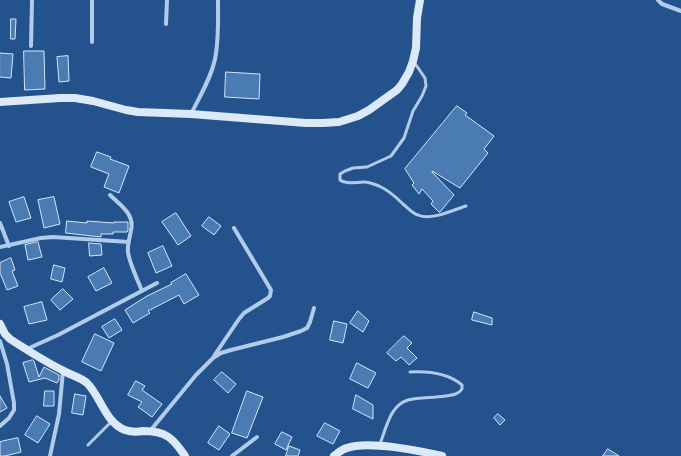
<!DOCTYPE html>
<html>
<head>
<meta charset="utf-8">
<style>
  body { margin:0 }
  canvas { display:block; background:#23528c }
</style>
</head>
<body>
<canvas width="681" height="456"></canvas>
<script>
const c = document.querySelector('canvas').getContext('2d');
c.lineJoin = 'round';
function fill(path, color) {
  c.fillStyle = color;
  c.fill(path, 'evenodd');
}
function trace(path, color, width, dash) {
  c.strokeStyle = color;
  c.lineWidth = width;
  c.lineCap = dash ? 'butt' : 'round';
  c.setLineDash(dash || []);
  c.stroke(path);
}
const building = new Path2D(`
  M11,19h5l-1,20h-4z
  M24,51h20l1,38 -20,1z
  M0,53l13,1 -2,24 -11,-1z
  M68,56l1,25 -10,1 -2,-25z
  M226,72l34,2 -1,25 -34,-2z
  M457,106l10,7 -2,2 29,21 -10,13 4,4 -28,35 -28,-17v1l22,23 -14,17h-1l-8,-8 2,-3 -11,-12 -3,5 -7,-9 2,-2 -9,-14z
  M97,152l14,5 -1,2 19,7 -10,27 -15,-6 5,-13 -18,-7z
  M24,197l7,21 -15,4 -7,-20z
  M54,197l6,27 -16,4 -6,-28z
  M176,213l15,23 -13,9 -16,-23z
  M209,217l12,9 -7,9 -12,-9z
  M67,221l20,2v-2l27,2v-1h14v8l-1,2h-14v2h-12v3l-35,-4z
  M38,242l4,15 -14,3 -3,-15z
  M89,243l12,1 1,11 -12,1z
  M163,246l9,20 -16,7 -8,-20z
  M11,258l4,12 -3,1 6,15 -11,4 -7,-17v-10z
  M54,265l11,3 -3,14 -11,-3z
  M104,268l8,15 -16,8 -8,-14z
  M186,274l13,21 -15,9 -5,-9 -31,16 2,2 -17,10 -8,-13 22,-14 25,-12 -1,-1z
  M63,289l10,10 -13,11 -9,-10z
  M42,302l5,18 -18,4 -5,-17z
  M358,311l11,10 -6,11 -13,-9z
  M474,312l18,6v7l-20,-5z
  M115,319l7,11 -13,8 -7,-11z
  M334,321l13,3 -4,19 -13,-3z
  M95,334l19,9 -13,28 -19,-9z
  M404,336l8,7 -5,5 10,10 -8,7 -8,-8 -5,4 -9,-8z
  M33,360l1,1 5,16 5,-10 15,8v5l-2,3 -12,-5 -16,4 -6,-19z
  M357,363l19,10 -8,15 -18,-9z
  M222,372l14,12 -8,9 -14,-13z
  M136,381l9,5 -3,4 20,14 -10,13 -14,-10 4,-5 -14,-7z
  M45,391h9v15h-10z
  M247,391l16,6 -16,41 -15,-5z
  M75,394l11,2 -3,19 -11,-2z
  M356,395l17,10v14l-20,-10z
  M0,396l7,12 -7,4z
  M498,414l7,6 -5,5 -6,-7z
  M37,416l13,8 -12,19 -13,-8z
  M325,423l15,8 -7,13 -16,-8z
  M219,426l11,8 -11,16 -11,-7z
  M282,432l10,5 -6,13 -11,-6z
  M18,438l3,14 -16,4h-5v-14z
  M289,446l11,4 -2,6h-12z
  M608,449l11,7h-16z`);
fill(building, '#4b7bb3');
trace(building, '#d5e6f8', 1);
trace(new Path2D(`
  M414,62l11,16 1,8 -4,10 -9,15 -9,27 -13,18 -24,11 -14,1 -8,3 -5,3v6c6,5 16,2 24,2 5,0 10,2 15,4 9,4 17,11 24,18 5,4 9,9 15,11 13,6 35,-5 48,-9
  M380,444c6,-15 10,-39 28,-44 12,-3 25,-2 37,-4 7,-1 13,-1 17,-7v-4c-14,-12 -34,-14 -52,-13
  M88,445l24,-24`), '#b1cceb', 3);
trace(new Path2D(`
  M92,0v42
  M658,0l4,4 19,7
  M166,24l1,-24
  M31,46l1,-46
  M191,114c9,-18 20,-36 24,-55 4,-19 3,-39 3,-59
  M110,195c10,10 25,19 21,35 -1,7 -4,15 -3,22 1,10 10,29 14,39
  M0,223l9,23
  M0,247l41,-9 12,-1 76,5
  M0,341l7,23 7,39v7l-5,8 -9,8
  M27,349l31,-14 99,-52
  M214,356l25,-37 5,-6 24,-15 2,-2 1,-6 -37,-62
  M150,431l46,-56 17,-17 8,-5 10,-3 52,-13 18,-6 6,-3 3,-6 4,-14
  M50,456l9,-42 4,-43
  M232,456l25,-19`), '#b1cceb', 4);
trace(new Path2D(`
  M0,102l60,-4h15l18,3 33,9 12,2 53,2 115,9h17l16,-1 19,-6 11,-6 28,-20 5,-6 7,-12 4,-11 3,-13 1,-30 3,-18
  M0,324l5,10 5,5c17,11 34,22 52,31 8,5 18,7 25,13 14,14 18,39 38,47 6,2 12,2 18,1 23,0 30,7 42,25
  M334,456c4,-3 8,-7 13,-8 20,-8 74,3 95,8`), '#dce9f9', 8);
</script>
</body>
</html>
